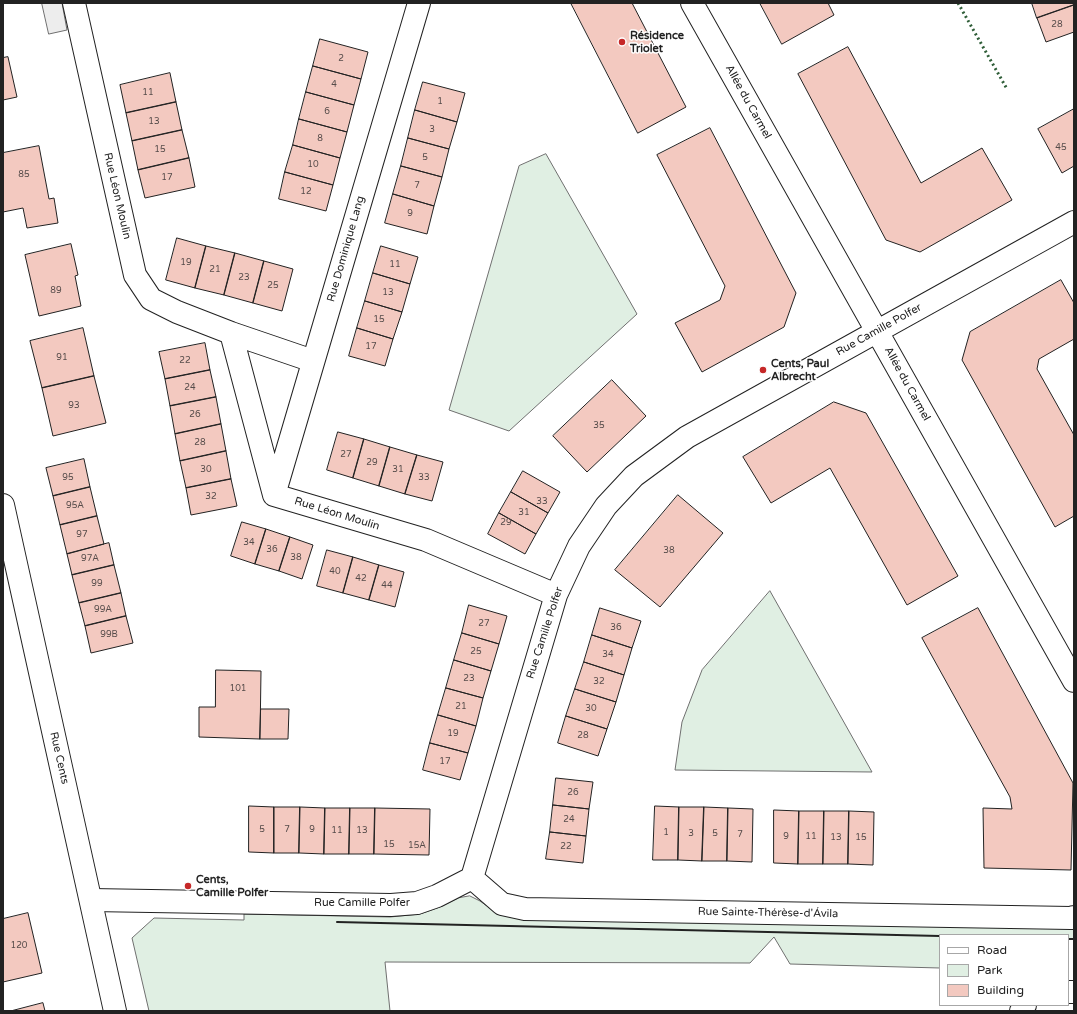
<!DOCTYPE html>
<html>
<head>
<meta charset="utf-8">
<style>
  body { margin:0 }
  #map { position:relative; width:1077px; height:1014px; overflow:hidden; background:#fff; font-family:"Varela Round",sans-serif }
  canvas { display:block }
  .frame { position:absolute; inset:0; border:4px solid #222; pointer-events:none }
  .legend { position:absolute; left:939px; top:934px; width:130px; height:72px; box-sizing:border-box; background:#fff; border:1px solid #a7a7a7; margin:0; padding:5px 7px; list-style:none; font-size:12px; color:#222 }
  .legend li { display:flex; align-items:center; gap:8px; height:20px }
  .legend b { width:20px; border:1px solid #a7a7a7 }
</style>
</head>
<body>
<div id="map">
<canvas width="1077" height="1014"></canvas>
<div class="frame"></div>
<ul class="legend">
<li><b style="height:5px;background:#fff"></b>Road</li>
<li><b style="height:11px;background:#e0efe3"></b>Park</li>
<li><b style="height:11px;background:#f3c9c0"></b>Building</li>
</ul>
</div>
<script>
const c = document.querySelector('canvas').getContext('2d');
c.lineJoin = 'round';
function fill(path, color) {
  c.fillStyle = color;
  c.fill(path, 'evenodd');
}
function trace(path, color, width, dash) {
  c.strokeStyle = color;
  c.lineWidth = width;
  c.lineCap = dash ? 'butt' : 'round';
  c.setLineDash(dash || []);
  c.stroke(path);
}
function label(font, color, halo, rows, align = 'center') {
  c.font = font + ' "Varela Round",sans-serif';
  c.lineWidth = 3;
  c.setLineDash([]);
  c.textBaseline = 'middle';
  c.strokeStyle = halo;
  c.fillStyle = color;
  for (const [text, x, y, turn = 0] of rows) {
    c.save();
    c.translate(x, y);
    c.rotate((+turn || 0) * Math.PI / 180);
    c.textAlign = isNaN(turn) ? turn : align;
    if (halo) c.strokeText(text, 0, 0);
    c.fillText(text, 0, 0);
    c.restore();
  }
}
const green = new Path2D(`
  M546,154l91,160 -128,117 -60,-21 70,-244z
  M770,591l102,181 -197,-2 7,-48 20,-52z
  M470,896l10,5 17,12 577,15v11h-6v-4h-128v33l-150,-4 -16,-27 -24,26 -365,-1 5,49h-241l-17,-73 22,-20 90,2v-6l146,3 30,-3 20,-7 18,-9z`);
fill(green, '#e0efe3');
trace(green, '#6f6f6f', 1);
const parking = new Path2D(`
  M42,3h20l5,27 -18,4z`);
fill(parking, '#ededed');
trace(parking, '#6f6f6f', 1);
const building = new Path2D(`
  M571,3h61l54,104 -48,26z
  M760,3h68l6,12 -52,29z
  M1032,3h42v2l-37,13z
  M1074,5v27l-28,10 -9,-24z
  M320,39l48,13 -7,27 -48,-13z
  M848,47l73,136 61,-35 30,52 -92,52 -34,-12 -88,-166z
  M8,57l9,40 -14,3v-42z
  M313,66l48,13 -7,26 -48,-13z
  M170,73l6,29 -50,11 -6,-28z
  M423,82l42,11 -8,29 -42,-12z
  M306,92l48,13 -7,27 -48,-13z
  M176,102l6,28 -50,11 -6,-28z
  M1074,109v57l-12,7 -24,-44z
  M415,110l42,12 -8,27 -41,-11z
  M299,119l48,13 -7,26 -47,-13z
  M710,128l86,165 -12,34 -82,45 -27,-49 45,-23 5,-14 -68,-131z
  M182,130l7,28 -51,12 -6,-29z
  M408,138l41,11 -7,28 -41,-11z
  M293,145l47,13 -7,27 -48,-13z
  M39,146l10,53 5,-1 4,25 -31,5 -4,-20 -20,4v-59z
  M189,158l6,29 -50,11 -7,-28z
  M401,166l41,11 -8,29 -41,-12z
  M285,172l48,13 -7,26 -47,-12z
  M393,194l41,12 -7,28 -42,-11z
  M177,238l29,8 -11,42 -29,-8z
  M71,244l7,31 -3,1 6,30 -42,10 -14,-61z
  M206,246l29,7 -11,42 -29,-7z
  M381,246l37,11 -8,27 -37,-11z
  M235,253l29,8 -11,42 -29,-8z
  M264,261l29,8 -11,42 -29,-8z
  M373,273l37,11 -8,28 -37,-11z
  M1061,280l13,23v36l-35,20 -2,10 37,66v81l-19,11 -93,-167 8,-28z
  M365,301l37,11 -9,27 -36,-11z
  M83,328l11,48 -52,12 -12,-47z
  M357,328l36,11 -8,27 -36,-10z
  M205,343l5,27 -45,9 -6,-27z
  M210,370l6,27 -46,9 -5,-27z
  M94,376l12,47 -53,13 -11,-48z
  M612,380l34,36 -59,56 -34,-36z
  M216,397l5,27 -46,10 -5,-28z
  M834,402l32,11 92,163 -51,29 -77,-137 -59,35 -28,-46z
  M221,424l5,27 -46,10 -5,-27z
  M338,432l26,7 -11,39 -26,-8z
  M364,439l26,8 -11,39 -26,-8z
  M390,447l27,8 -12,39 -26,-8z
  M226,451l5,28 -45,9 -6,-27z
  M417,455l26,7 -11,39 -27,-7z
  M84,459l6,28 -37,9 -7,-28z
  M523,471l37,21 -12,21 -37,-21z
  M231,479l6,27 -46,9 -5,-27z
  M90,487l7,29 -37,9 -7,-29z
  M511,492l37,21 -12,21 -37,-21z
  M678,495l45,38 -63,74 -45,-37z
  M499,513l37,21 -11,20 -37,-20z
  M97,516l7,28 -37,10 -7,-29z
  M242,522l24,7 -11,35 -24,-8z
  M266,529l24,8 -11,34 -24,-7z
  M290,537l23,8 -11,34 -23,-8z
  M109,543l5,22 -42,10 -5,-21z
  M327,550l26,7 -10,36 -26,-7z
  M353,557l26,8 -10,35 -26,-7z
  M114,565l7,28 -42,10 -7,-28z
  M379,565l25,7 -9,35 -26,-7z
  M121,593l5,23 -41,10 -6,-23z
  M469,605l38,11 -8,28 -37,-11z
  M600,608l41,13 -9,27 -40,-13z
  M978,608l95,175 -2,87 -87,-2 -1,-60 29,1 -2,-12 -88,-159z
  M126,616l7,27 -42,10 -6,-27z
  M462,633l37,11 -8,27 -37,-11z
  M592,635l40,13 -8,27 -40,-13z
  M454,660l37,11 -8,27 -37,-10z
  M584,662l40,13 -8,27 -41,-13z
  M216,670l45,1 -1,68 -61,-2v-30h16z
  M446,688l37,10 -7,28 -38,-11z
  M575,689l41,13 -9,27 -41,-13z
  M261,709h28l-1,30h-28z
  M438,715l38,11 -8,27 -38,-10z
  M566,716l41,13 -9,27 -40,-13z
  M430,743l38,10 -8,27 -37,-10z
  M556,778l37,4 -4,27 -36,-4z
  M553,805l36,4 -3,27 -36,-4z
  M249,806l25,1v46l-25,-1z
  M655,806l24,1 -1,53h-25z
  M274,807h26l-1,46h-25z
  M300,807l25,1 -1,46 -25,-1z
  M679,807h25l-2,54 -24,-1z
  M704,807l24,1 -1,53h-25z
  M325,808h25l-1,46h-25z
  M350,808h25l-1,46h-25z
  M375,808l55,1 -1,46 -55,-1z
  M728,808l25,1 -1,53 -25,-1z
  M774,810l25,1 -1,53 -24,-1z
  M799,811h25l-1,53h-25z
  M824,811h25l-1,53h-25z
  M849,811l25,1 -1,53 -25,-1z
  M550,832l36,4 -3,27 -37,-4z
  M28,913l14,60 -39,9v-63z
  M43,1003l2,8h-34z`);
fill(building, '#f3c9c0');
trace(building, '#222', 1);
const minor = new Path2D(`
  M74,3l61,272 16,24 26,13 54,21 82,28
  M692,3l382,678
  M231,333l43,162 152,45 130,55
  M274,495l145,-492
  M472,878l30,26 23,5 546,9 3,-1
  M91,900l300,5 26,-2 20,-7 35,-18 84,-283 23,-49 27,-40 28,-30 53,-39 387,-215
  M1068,992h6
  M1021,1011l4,-6`);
const major = new Path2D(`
  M3,505l112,506`);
trace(minor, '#222', 24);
trace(major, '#222', 24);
trace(minor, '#fff', 22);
trace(major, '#fff', 22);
trace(new Path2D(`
  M958,3l49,86`), '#2f5e38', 3, [2, 3]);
trace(new Path2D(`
  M337,922l603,14
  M1068,939h6`), '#222', 2);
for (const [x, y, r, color] of [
  [622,42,4,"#c62828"],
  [763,370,4,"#c62828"],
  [188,886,4,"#c62828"]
]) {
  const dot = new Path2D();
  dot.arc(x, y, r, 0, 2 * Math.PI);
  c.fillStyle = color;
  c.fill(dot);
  trace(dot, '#fff', 1.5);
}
label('9px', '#564c4a', null, [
  ["28",1057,25],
  ["2",341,59],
  ["4",334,85],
  ["11",148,93],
  ["1",440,102],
  ["6",327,112],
  ["13",154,122],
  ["3",432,130],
  ["8",320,139],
  ["45",1061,148],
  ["15",160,150],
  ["5",425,158],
  ["10",313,165],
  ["85",24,175],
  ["17",167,178],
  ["7",417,186],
  ["12",306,192],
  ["9",410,214],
  ["19",186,263],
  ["11",395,265],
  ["21",215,270],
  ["23",244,278],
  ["25",273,286],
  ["89",56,291],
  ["13",388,293],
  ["15",379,320],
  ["17",371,347],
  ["91",62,358],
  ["22",185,361],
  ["24",190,388],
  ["93",74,406],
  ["26",195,415],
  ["35",599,426],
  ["28",200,443],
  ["27",346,455],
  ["29",372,463],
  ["30",206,470],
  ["31",398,470],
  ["95",68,478],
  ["33",424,478],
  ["32",211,497],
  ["33",542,502],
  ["95A",75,506],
  ["31",524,513],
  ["29",506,523],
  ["97",82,535],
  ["34",249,543],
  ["36",272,550],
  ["38",669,551],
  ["38",296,558],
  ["97A",90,559],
  ["40",335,572],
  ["42",361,579],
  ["99",97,584],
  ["44",387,586],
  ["99A",103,610],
  ["27",484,624],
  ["36",616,628],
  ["99B",109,635],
  ["25",476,652],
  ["34",608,655],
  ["23",469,679],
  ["32",599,682],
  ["101",238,689],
  ["21",461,707],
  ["30",591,709],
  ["19",453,734],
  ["28",583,736],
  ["17",445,762],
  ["26",573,793],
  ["24",569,820],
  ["5",262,830],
  ["7",287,830],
  ["9",312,830],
  ["11",337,831],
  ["13",362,831],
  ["1",666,833],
  ["3",691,834],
  ["5",715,834],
  ["7",740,835],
  ["9",786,837],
  ["11",811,837],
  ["13",836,838],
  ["15",861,838],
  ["15",389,845],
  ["15A",417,846],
  ["22",566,847],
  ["120",19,946]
]);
label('bold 11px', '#222', '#fff', [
  ["Résidence",630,36],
  ["Triolet",630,49],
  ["Cents, Paul",771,364],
  ["Albrecht",771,377],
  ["Cents,",196,880],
  ["Camille Polfer",196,893]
], 'left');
label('11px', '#222', '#fff', [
  ["Allée du Carmel",748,102,61],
  ["Rue Léon Moulin",117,196,77],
  ["Rue Dominique Lang",346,249,-74],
  ["Rue Camille Polfer",879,330,-29],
  ["Allée du Carmel",907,384,61],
  ["Rue Léon Moulin",337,514,17],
  ["Rue Camille Polfer",545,633,-72],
  ["Rue Cents",59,758,77],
  ["Rue Camille Polfer",362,903],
  ["Rue Sainte-Thérèse-d'Ávila",768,913,1]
]);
</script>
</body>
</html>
